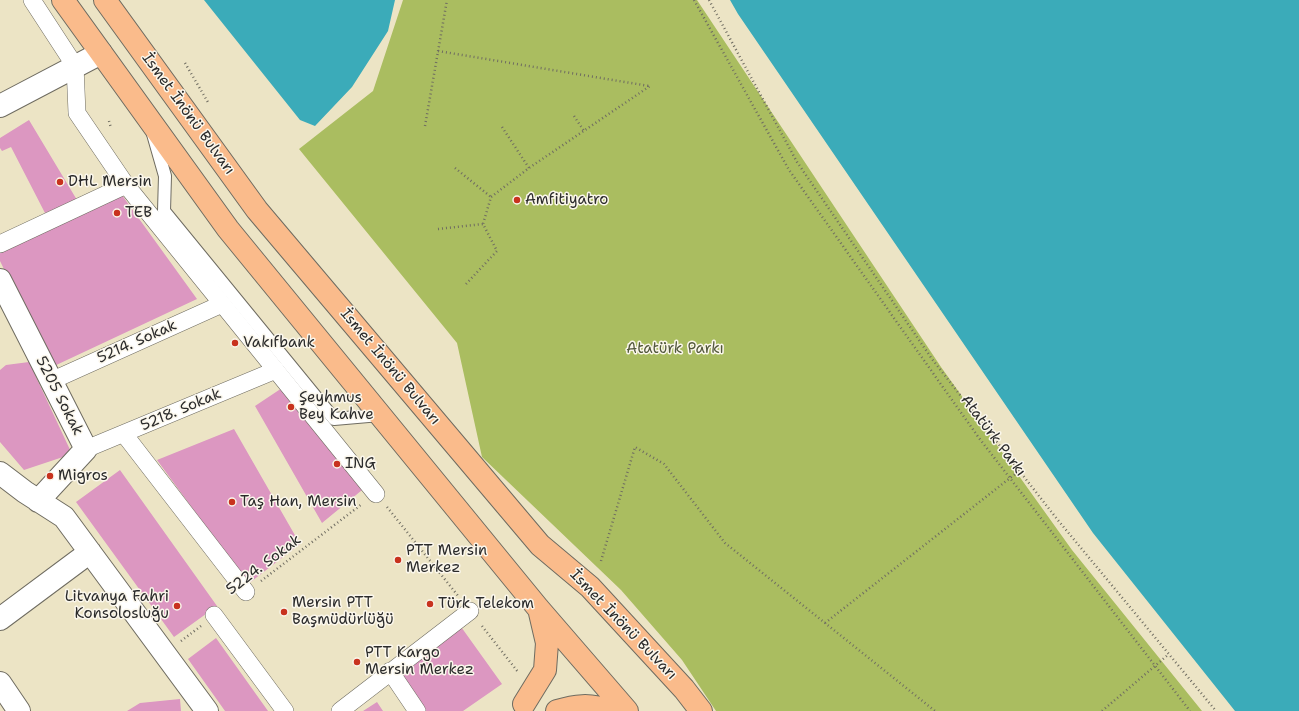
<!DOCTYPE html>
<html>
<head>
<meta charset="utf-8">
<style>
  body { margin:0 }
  canvas { display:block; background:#ece4c5 }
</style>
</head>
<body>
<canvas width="1299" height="711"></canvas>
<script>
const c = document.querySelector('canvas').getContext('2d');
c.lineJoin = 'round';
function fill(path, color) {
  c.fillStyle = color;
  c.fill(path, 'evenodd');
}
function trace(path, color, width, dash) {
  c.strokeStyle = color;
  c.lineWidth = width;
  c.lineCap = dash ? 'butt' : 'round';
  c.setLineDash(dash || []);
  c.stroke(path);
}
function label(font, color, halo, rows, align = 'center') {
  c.font = font + ' "Shantell Sans",sans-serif';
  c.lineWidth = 3;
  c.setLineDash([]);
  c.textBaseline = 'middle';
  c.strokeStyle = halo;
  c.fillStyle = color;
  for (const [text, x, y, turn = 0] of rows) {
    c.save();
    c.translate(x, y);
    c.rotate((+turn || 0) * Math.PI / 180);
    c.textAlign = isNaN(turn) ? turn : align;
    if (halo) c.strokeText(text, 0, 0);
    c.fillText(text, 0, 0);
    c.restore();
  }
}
fill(new Path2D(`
  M403,0h294l244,367 131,183 130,161h-486l-34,-51 -61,-70 -139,-133 -25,-114 -158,-194 74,-58z`), '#aabd60');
fill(new Path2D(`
  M204,0h191l-7,31 -36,56 -37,39 -15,-6z
  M730,0h569v711h-64l-142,-178 -355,-519z`), '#3babb9');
fill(new Path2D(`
  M29,120l48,80 -32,13 -34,-66 -9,4 -2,-3v-10z
  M119,191l78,108 -145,68 -52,-106v-13z
  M29,362l43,92 -48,16 -24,-28v-72l6,-5z
  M291,382l82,99 -51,42 -67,-117z
  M234,429l66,115 -52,40 -91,-124z
  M120,470l97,136 -43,31 -98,-135z
  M459,624l43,60 -39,27h-37l-30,-43z
  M216,638l52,73h-43l-37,-52z
  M180,699l1,12h-54l13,-8z
  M377,702l6,9h-20z`), '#dc97c1');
const service = new Path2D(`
  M153,134l12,42 -1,35 170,208 46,-4`);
const pedestrian = new Path2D(`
  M32,0l43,66 2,47 49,72 250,309
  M0,244l126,-59
  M51,381l171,-77
  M124,434l122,158
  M86,449l190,-79
  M214,615l71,96
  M390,671l27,40
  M340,711l130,-100`);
const minor = new Path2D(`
  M0,106l101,-53
  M0,280l86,169 -48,52
  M0,473l25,19 39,25 143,194
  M0,619l90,-67
  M0,683l19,28`);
const primary = new Path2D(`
  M63,0l165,229 310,379 89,103
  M105,0l152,210 283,335 50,42 94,102 17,22
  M524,704l21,-34 2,-27 -7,-30
  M557,711c17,-5 34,-8 50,0`);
trace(service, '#6f6c61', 14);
trace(pedestrian, '#6f6c61', 18);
trace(minor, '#6f6c61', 24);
trace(primary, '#6f6c61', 24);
trace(new Path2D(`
  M694,0l95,170 190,268 211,273
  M709,0l88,162 135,197 125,160 159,192
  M438,51l211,35
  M185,63l24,41
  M574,116l10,15
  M109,121l2,7
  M425,126l22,-126
  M502,127l27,41
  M455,168l36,29
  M438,229l45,-5
  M466,284l31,-33 -14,-27 8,-27 38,-29 121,-82
  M387,507l72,90
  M601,561l34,-114 29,17 61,79 210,168
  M261,581l101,-77
  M825,623l194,-152
  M482,626l36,46
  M181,641l20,-15
  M1102,711l67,-57`), '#6f6c61', 2.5, [1, 3]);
trace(service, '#fff', 12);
trace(pedestrian, '#fff', 17);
trace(minor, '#fff', 22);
trace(primary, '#fabb8b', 22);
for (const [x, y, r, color] of [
  [60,182,4,"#c8321e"],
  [517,200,4,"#c8321e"],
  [117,213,4,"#c8321e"],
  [235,343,4,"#c8321e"],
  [291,407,4,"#c8321e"],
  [337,464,4,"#c8321e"],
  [50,476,4,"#c8321e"],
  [232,502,4,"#c8321e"],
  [398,560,4,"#c8321e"],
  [430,604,4,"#c8321e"],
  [177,606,4,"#c8321e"],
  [284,612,4,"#c8321e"],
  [357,662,4,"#c8321e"]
]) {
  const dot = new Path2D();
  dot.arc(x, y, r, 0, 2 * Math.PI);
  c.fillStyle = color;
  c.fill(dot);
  trace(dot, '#fbf7ec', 1.5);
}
label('15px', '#2b2b2b', '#fbf7ec', [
  ["İsmet İnönü Bulvarı",188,114,54],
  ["5214. Sokak",137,342,-24],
  ["İsmet İnönü Bulvarı",390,367,50],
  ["5205 Sokak",59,396,63],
  ["5218. Sokak",181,410,-23],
  ["Atatürk Parkı",993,436,53],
  ["5224. Sokak",264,565,-37],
  ["İsmet İnönü Bulvarı",623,625,46]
]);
label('15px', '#2b2b2b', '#fbf7ec', [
  ["DHL Mersin",68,182],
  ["Amfitiyatro",525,200],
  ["TEB",125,213],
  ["Vakıfbank",243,343],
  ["Şeyhmus",299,398],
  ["Bey Kahve",299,415],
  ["ING",345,464],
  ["Migros",58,476],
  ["Taş Han, Mersin",240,502],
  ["PTT Mersin",406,551],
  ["Merkez",406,568],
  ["Litvanya Fahri",169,597,"right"],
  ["Konsolosluğu",169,614,"right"],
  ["Mersin PTT",292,603],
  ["Başmüdürlüğü",292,620],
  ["Türk Telekom",438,604],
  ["PTT Kargo",365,653],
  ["Mersin Merkez",365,670]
], 'left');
label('15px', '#51573b', '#fbf7ec', [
  ["Atatürk Parkı",675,349]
]);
</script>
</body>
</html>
